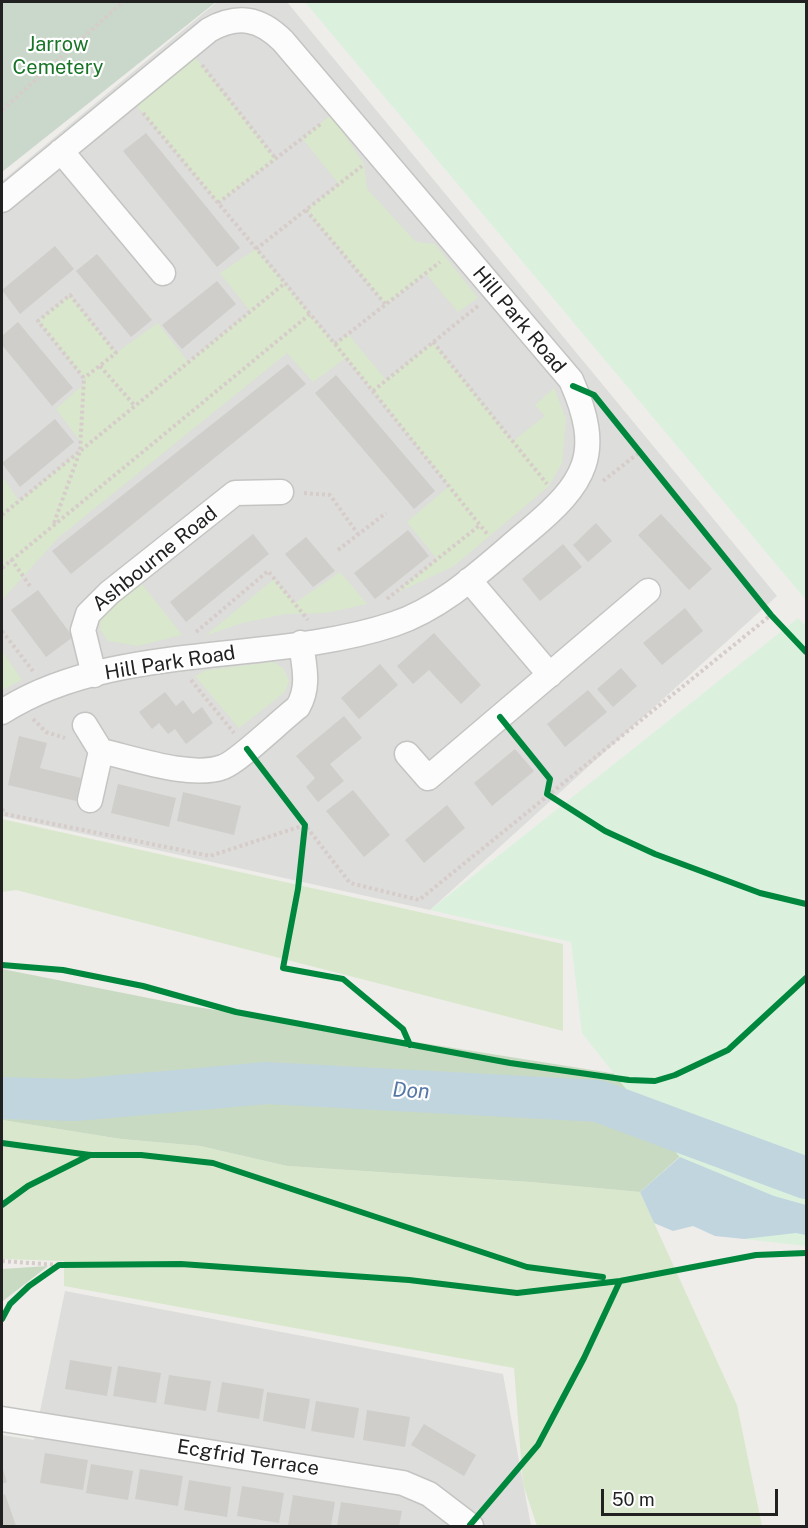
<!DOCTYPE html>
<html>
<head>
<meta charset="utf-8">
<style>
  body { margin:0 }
  #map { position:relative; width:808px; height:1528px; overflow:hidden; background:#eeedea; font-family:"Public Sans",sans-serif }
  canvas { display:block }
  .frame { position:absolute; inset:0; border:3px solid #212121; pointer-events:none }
  .scale { position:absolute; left:601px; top:1489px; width:177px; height:27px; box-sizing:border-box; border:3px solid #212121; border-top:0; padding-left:8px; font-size:18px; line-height:21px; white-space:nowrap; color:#212121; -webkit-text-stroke:4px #fff; paint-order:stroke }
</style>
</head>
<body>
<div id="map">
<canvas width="808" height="1528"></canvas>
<div class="frame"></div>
<div class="scale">50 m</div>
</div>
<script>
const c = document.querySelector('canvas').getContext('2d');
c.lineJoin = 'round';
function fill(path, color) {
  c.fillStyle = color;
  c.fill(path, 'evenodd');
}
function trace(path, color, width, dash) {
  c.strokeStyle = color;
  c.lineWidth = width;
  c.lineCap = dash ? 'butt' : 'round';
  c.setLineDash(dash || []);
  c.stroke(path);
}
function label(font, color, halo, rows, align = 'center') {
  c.font = font + ' "Public Sans",sans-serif';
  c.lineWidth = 4.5;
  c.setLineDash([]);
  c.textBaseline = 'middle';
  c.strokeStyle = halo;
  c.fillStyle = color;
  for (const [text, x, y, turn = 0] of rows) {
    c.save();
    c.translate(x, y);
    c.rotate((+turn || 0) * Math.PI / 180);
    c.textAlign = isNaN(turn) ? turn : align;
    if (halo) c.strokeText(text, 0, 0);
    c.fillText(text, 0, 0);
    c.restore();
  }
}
fill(new Path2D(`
  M217,2h70l490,594 -347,314 -428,-94v-635z
  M65,1291l438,83 28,152h-529v-91l32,5z`), '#dddddb');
fill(new Path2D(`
  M195,57l81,102 -58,44 -82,-98z
  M331,115l33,49 3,25 49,53 19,2 43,54 -20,14 -32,-38 -40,31 -80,-95 33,-26 -37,-46z
  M256,249l79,95 13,-10 38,46 47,-38 80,99 32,-25 -10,-11 19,-17 12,31 -4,44 -13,23 -95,80 -60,28 43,-35 -30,-37 42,-36 -103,-128 -33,24 -26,-29 -229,185 -56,62v-124l17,25 61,-50v-10l-24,-32 28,-25v-6l-46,-57 32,-26 46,58 42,-30 30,39 62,-51 -30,-38z
  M340,572l27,32 -41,9 -41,1 -43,9 -37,13 69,-57 21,24z
  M140,582l42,53 -44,11 -30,-5 -8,-12 1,-15z
  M2,651l20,29 -20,10z
  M274,662l10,7 5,12 -4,11 -46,36 -44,-52 12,-6z
  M2,819l561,125v87l-547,-141 -14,2z
  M2,1120l119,19 79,7 87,20 243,16 110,10 97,213 25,121h-225l-14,-42 -9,-116 -450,-82v-25l-62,-2z`), '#d9e8cc');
fill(new Path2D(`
  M2,969l182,36 565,90 -109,97 -110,-10 -243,-16 -87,-20 -79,-7 -119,-19z
  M48,1266l-45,35 -1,3v-35z`), '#c9dac2');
fill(new Path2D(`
  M2,2h214l-214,170z`), '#cad8cb');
fill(new Path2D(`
  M305,2h501v598z
  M798,618l8,8v620l-62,-7 -162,-206 -11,-91 -141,-32z`), '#dbf1dd');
fill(new Path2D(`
  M680,1157l94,39 32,9v30l-10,-2 -52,6 -29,-3 -22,-10 -20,5 -19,-8 -14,-31z`), '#c1d5de');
trace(new Path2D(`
  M2,1098l73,2 192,-17 331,18 208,77`), '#c1d5de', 42);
fill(new Path2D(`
  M146,133l94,115 -23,19 -94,-116z
  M55,246l19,23 -54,45 -18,-24z
  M97,254l55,66 -21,17 -55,-66z
  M217,281l19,23 -54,45 -20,-24z
  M18,322l55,66 -21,18 -50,-61v-9z
  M288,364l18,20 -235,190 -19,-23z
  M336,375l99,116 -21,18 -99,-116z
  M55,419l19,23 -54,45 -18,-24z
  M661,514l51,55 -23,21 -51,-55z
  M596,523l16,18 -24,21 -15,-17z
  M408,530l21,26 -54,43 -21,-26z
  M253,534l16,20 -83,68 -16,-20z
  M306,537l29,34 -22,16 -28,-33z
  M563,544l19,23 -42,34 -18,-22z
  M38,590l35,47 -27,20 -35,-47z
  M685,608l18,23 -41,34 -19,-22z
  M434,633l47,52 -20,19 -32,-34 -16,14 -16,-18z
  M380,664l18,21 -39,34 -18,-21z
  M621,668l16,18 -24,21 -16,-18z
  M588,690l19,22 -42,35 -18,-23z
  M165,692l11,14 7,-6 10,14 9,-7 11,16 -27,21 -11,-15 -7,5 -9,-11 -7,6 -13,-17z
  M344,716l18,22 -32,26 14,17 -26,21 -12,-15 9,-9 -19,-22z
  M19,736l28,7 -7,25 41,10 -5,23 -68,-16z
  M515,749l19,22 -42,35 -18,-23z
  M118,784l58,14 -7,29 -58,-14z
  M353,790l37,45 -26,22 -38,-46z
  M183,792l58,14 -7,29 -57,-14z
  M447,805l18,23 -41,35 -19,-23z
  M70,1360l42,7 -5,29 -42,-7z
  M118,1366l43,7 -5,30 -43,-7z
  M169,1375l42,6 -5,30 -42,-7z
  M222,1382l42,7 -5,30 -42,-7z
  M267,1392l43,7 -5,30 -42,-8z
  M316,1401l43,7 -5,30 -43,-7z
  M367,1410l43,7 -5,30 -42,-7z
  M424,1424l52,31 -12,21 -53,-31z
  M45,1453l43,7 -5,30 -43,-7z
  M91,1464l42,7 -5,29 -42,-7z
  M2,1466l5,16 -5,2z
  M140,1469l43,7 -5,30 -43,-7z
  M189,1480l42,7 -4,30 -43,-7z
  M242,1486l42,7 -5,30 -42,-7z
  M5,1494l11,32h-14v-30z
  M293,1495l42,7 -4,24 -43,-1z
  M341,1502l61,9 -3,15h-62z`), '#cfcecb');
const street = new Path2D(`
  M61,151l102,122
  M2,200l207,-170c29,-16 51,-12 74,11l288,339c33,74 15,103 -44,152 -41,34 -82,75 -133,92 -122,41 -282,17 -392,88
  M469,580l81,95
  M94,675l-11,-45 5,-16 21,-21 126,-100 46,-1
  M85,725l16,26 -11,49
  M101,751c32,7 90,28 122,16 15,-5 59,-48 75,-60 12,-21 6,-41 3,-64
  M407,754l21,24 220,-187
  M2,1419l401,64 26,11 42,32`);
trace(street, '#c4c4c2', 27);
trace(new Path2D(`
  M202,65l74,94
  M2,110l121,-108
  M143,113l142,170
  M218,203l104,-80
  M306,210l80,95
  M256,249l106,-83
  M433,342l114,142
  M335,344l153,191
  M100,366l35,40
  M373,391l106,-86
  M603,481l37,-29
  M304,493l26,2 28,39
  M2,515l283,-232 25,31
  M54,523l26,-72 4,-73 -46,-57 32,-26 46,58 -32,25
  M338,550l48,-37
  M11,559l19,27
  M2,568l308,-254 25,30 105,-82
  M387,599l93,-74
  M2,631l31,40
  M196,632l72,-61 40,49
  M191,680l43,53
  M33,719l13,13 19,6
  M2,809l3,5 205,42 95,-31 45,58 69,17 352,-285
  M2,1261l57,4`), '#d6ccca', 4, [3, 3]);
trace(street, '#fcfcfc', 24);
trace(new Path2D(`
  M573,386l21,9 177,220 35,37
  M500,717l50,62 -3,15 58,37 50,23 105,39 46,11
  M247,749l58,76 -7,64 -15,79 60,11 60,50 7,16
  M2,965l61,5 80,16 93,26 274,51 119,17 26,1 20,-6 53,-25 78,-72
  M2,1143l88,12h51l72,8 314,104 76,10
  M2,1205l26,-19 62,-31
  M2,1319l8,-15 19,-18 30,-21 122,-1 228,16 108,13 103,-12 136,-26 50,-2
  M470,1525l68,-80 46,-87 36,-77`), '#00873e', 6);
label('20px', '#187528', '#fff', [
  ["Jarrow",58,45],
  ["Cemetery",58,68]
]);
label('20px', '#212121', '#fff', [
  ["Hill Park Road",519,320,50],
  ["Ashbourne Road",155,559,-39],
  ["Hill Park Road",170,663,-9],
  ["Ecgfrid Terrace",248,1458,9]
]);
label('italic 21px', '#5678a7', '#fff', [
  ["Don",411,1091,3]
]);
</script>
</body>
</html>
